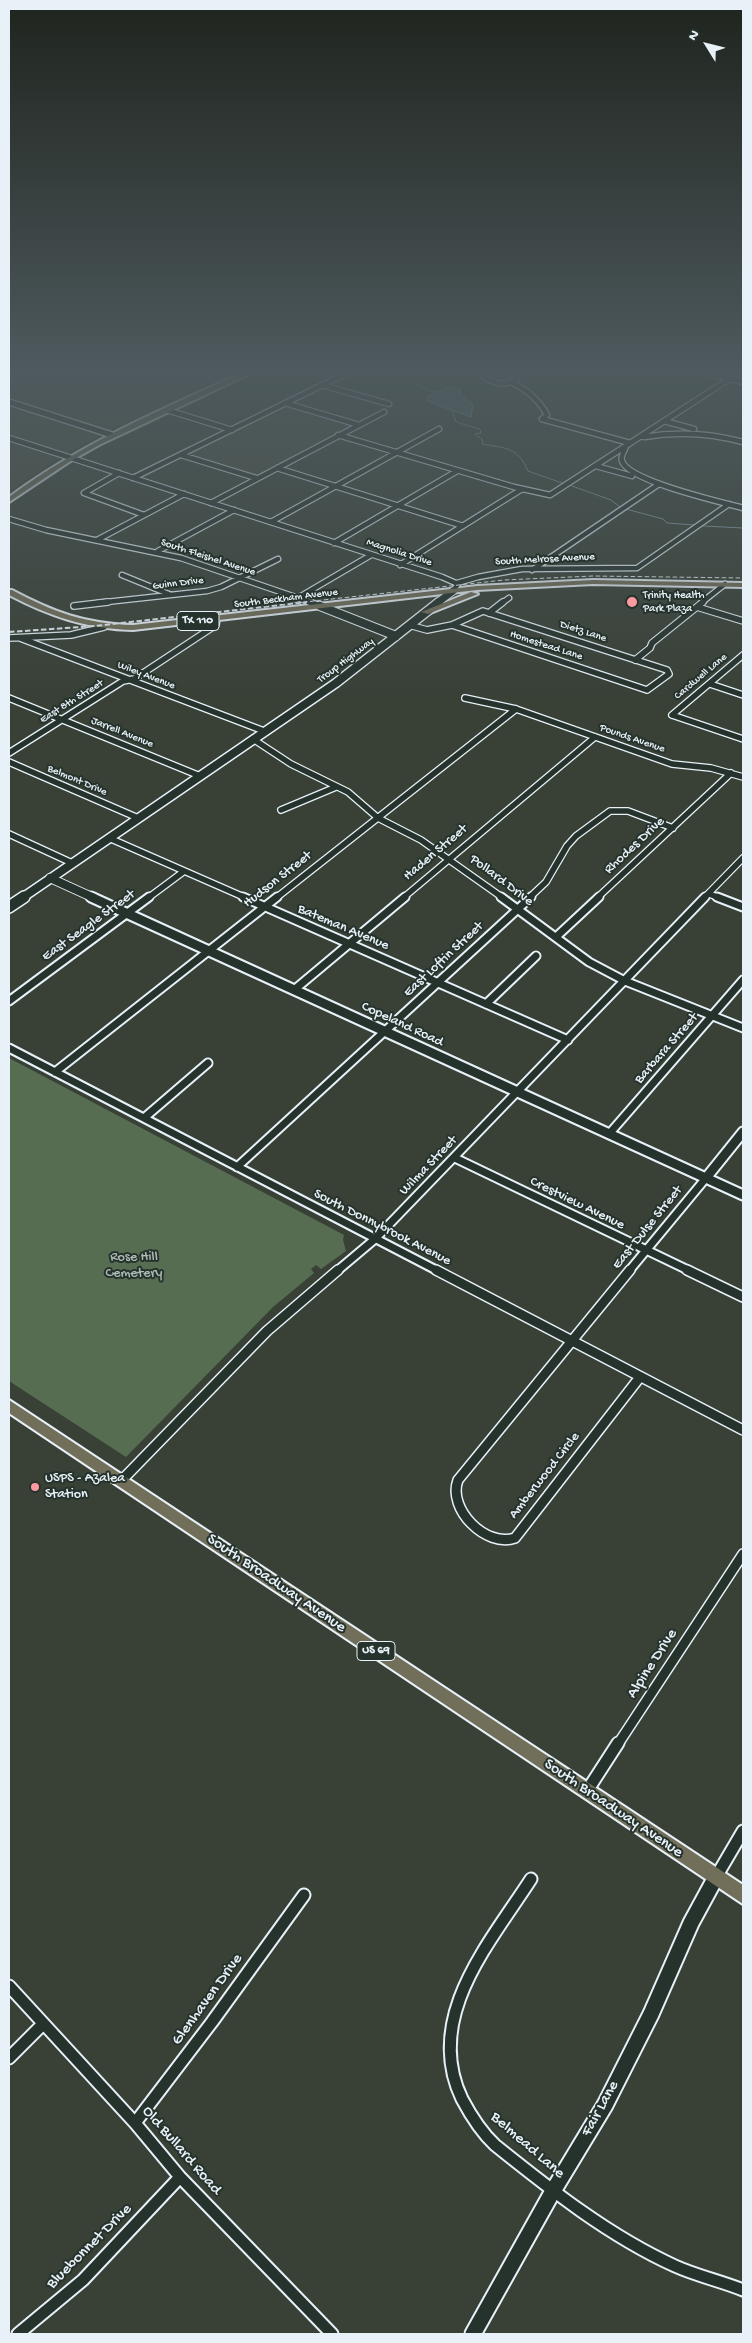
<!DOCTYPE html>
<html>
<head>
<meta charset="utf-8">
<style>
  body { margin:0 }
  #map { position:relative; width:752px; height:2343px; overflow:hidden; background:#394137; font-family:"Gochi Hand",sans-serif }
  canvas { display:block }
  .frame { position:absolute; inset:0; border:10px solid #e8f1f8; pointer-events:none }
  .north { position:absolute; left:682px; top:20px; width:50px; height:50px; -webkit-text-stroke:4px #26332d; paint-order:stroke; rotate:306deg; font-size:14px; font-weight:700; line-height:20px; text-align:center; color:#e8f1f8 }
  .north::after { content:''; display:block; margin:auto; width:18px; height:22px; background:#e8f1f8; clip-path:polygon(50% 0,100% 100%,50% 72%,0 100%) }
</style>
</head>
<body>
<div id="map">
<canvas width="752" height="2343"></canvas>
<div class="frame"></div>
<div class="north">N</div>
</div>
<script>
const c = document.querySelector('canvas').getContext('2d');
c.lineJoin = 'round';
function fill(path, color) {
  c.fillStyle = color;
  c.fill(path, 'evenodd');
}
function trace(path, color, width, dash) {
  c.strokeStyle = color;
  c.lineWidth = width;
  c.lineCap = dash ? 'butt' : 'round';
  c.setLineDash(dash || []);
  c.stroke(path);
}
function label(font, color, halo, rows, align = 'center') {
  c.font = font + ' "Gochi Hand",sans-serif';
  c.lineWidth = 4;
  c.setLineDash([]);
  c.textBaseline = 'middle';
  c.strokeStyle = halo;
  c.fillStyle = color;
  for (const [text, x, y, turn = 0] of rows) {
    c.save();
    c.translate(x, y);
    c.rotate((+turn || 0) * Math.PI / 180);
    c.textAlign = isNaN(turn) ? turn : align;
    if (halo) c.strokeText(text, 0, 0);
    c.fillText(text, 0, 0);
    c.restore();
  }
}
fill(new Path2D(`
  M9,370h227l5,2 -131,58 -54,30 -47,32z
  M285,405l69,20 -98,51 -70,-22z`), '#464b3e');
fill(new Path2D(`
  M9,1058l335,177 -1,5 3,11 -25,18 -5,-4 -5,4 3,4 -41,34 -147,150 -117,-76z`), '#576d52');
const water = new Path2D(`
  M448,387l13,3 -1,4 13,11 -2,12 -44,-16 1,-5z`);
fill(water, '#496a6f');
trace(water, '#89a0a6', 1);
trace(new Path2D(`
  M380,370l56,23
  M452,410l4,12 24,7 1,4 -6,1 8,6 -1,4c23,4 36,3 46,27l37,13
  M572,486l39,14 9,7
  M626,509l37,10 4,4 28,2
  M703,526l40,2`), '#89a0a6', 1);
const minorFar4 = new Path2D(`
  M225,370l18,5
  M539,370h23
  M698,370l45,12
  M508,373l8,3v3c-10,7 -22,5 -32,-2l6,-4 25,-3
  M511,382c15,7 28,18 36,33l-5,4
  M322,385l67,19
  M285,403l74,22
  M167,410l65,20
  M542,419l88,24
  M664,421l30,8
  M338,435l176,52 36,8 193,-125
  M644,437c34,-6 66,-4 99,5
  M9,438l433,139 16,7 -5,7
  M626,447c-2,4 -6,10 -4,14 6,20 99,41 121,47
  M181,455l75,23
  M596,466l36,10
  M277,468l186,58
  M119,473l-35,20 60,22
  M133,478l220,-108
  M211,503l173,-91
  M9,519l37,11 135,28 132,45
  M271,522l168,-93
  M97,540l87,-46
  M334,543l123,-72
  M158,551l76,-41
  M400,565l122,-76
  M532,570l127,-86
  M122,575l49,20
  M457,583l21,-6 44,-8 115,-1 92,-64
  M296,599l75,-44
  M97,603l110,-12 14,-4 57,-28
  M502,603l7,-5
  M701,603l24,-19`);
const minorFar3 = new Path2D(`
  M309,602l11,4
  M74,606l34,-4
  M697,607l46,14
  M483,611l184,59 2,4 -22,16 -195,-65z
  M489,613l14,-11
  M409,625l18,5 25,-5
  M9,638l62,-3 33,-8
  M20,638l244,93
  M635,660l15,-12 2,-5 51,-41
  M710,684l33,11
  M9,698l191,78
  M465,698l51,11 156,55 39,4 32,9
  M672,715l71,-60
  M672,715l71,24
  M253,739l38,25 57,28 30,26 43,22 82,58
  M9,753l114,-72 11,-2 82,-54 1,-6
  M9,762l129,56
  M281,810l55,-23
  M9,834l63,29
  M109,838l137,60
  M709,894l11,4
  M148,898l35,-26
  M276,898l240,-189
  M403,898l192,-161
  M529,898l17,-16 21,-36 9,-10 34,-25h18l45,17
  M597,898l134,-125
  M704,898l39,-40`);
const minorFar2 = new Path2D(`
  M243,897l325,143
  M501,897l88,65 36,19 118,47
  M717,897l26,10
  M556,937l43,-40
  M294,990l111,-93
  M9,1001l140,-104
  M486,1004l50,-48
  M9,1048l429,223
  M55,1072l222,-175
  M144,1118l64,-55
  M609,1134l134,-154
  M455,1158l235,113
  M237,1167l294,-270
  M337,1271l38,-32 330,-342
  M629,1271l77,-93`);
const minorFar1 = new Path2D(`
  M436,1270l307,160
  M630,1270l-172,210c-11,29 28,68 57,58l125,-161
  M687,1270l56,27
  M121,1481l146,-150 71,-61
  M618,1744l125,-190`);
const minor = new Path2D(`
  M587,1791l31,-48
  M716,1877l27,-46
  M531,1879c-42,65 -108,139 -69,220 9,17 19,33 33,46 56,45 114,91 180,121 22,10 46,15 68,24
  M9,1986l126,137 45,54 152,157
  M9,2058l34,-34
  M135,2123l77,-101 92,-127
  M18,2334l65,-54 97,-103`);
const tertiaryFar3 = new Path2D(`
  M9,402l103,33`);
const tertiaryFar2 = new Path2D(`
  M320,606l76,30
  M50,878l44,20`);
const tertiaryFar1 = new Path2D(`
  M91,897l652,298
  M706,1178l37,-46`);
const tertiary = new Path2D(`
  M473,2334l80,-143 52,-86 46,-91 40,-91 25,-46`);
const secondaryFar2 = new Path2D(`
  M437,603l16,-12`);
const secondaryFar1 = new Path2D(`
  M22,898l314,-215 103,-81`);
const secondary = new Path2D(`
  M9,907l15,-10`);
const primary = new Path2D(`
  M249,370h9l-159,75 -30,17 -60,40v-5c74,-55 157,-90 240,-127z
  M593,580l150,3v4l-150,-3 -116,6 -344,40c-46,-1 -84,-14 -124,-35v-5h3c41,22 74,34 121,35l344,-39z
  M471,592l7,2 -50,20 -7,-2z
  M9,1400l734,485v19l-734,-491z`);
trace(minorFar4, '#e8f1f8', 7);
trace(minorFar3, '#e8f1f8', 8);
trace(minorFar2, '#e8f1f8', 11);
trace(minorFar1, '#e8f1f8', 12);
trace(minor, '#e8f1f8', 15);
trace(tertiaryFar3, '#e8f1f8', 8);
trace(tertiaryFar2, '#e8f1f8', 10);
trace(tertiaryFar1, '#e8f1f8', 13);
trace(tertiary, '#e8f1f8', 19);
trace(secondaryFar2, '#e8f1f8', 9);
trace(secondaryFar1, '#e8f1f8', 11);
trace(secondary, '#e8f1f8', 14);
trace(primary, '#e8f1f8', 4);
trace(minorFar4, '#26332d', 4.5);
trace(minorFar3, '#26332d', 5.5);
trace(minorFar2, '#26332d', 7);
trace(minorFar1, '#26332d', 9);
trace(minor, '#26332d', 11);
trace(tertiaryFar3, '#26332d', 5.5);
trace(tertiaryFar2, '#26332d', 8);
trace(tertiaryFar1, '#26332d', 9);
trace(tertiary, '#26332d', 15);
trace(secondaryFar2, '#26332d', 7);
trace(secondaryFar1, '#26332d', 8);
trace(secondary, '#26332d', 11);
fill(primary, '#716e59');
trace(new Path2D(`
  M296,603l208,-23 89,-4 150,2`), '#e8f1f8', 1, [4.5, 2.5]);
trace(new Path2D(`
  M9,632l86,-6 212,-24`), '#e8f1f8', 2, [5.5, 2.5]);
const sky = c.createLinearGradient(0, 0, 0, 698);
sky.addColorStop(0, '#1f241e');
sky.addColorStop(0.53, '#4e5a5e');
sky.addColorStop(1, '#4e5a5e00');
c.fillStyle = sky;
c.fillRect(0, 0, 752, 698);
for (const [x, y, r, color] of [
  [632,602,6,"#ff9aa2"],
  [35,1487,5,"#ff9aa2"]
]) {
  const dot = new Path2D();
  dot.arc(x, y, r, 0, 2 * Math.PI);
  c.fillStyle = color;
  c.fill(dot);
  trace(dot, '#26332d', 2);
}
label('11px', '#e8f1f8', '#26332d', [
  ["Magnolia Drive",399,553,18],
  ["South Fleishel Avenue",208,558,18],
  ["South Melrose Avenue",545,560,-3],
  ["Guinn Drive",178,584,-7],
  ["South Beckham Avenue",286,599,-7],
  ["Dietz Lane",583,632,18],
  ["Homestead Lane",546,646,18],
  ["Troup Highway",346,661,-37],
  ["Wiley Avenue",146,676,21],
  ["Cardwell Lane",701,677,-40],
  ["East 8th Street",72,702,-32],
  ["Jarrell Avenue",122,733,22],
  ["Pounds Avenue",632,739,19],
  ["Belmont Drive",77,781,23]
]);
label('11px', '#e8f1f8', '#26332d', [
  ["Trinity Health",643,596],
  ["Park Plaza",643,609]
], 'left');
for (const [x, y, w] of [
  [198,621,42],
  [376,1651,38]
]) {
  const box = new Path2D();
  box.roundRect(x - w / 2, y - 9.5, w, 19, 4);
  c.fillStyle = '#26332d';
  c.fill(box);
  trace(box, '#e8f1f8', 1);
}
label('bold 12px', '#e8f1f8', null, [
  ["TX 110",198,621],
  ["US 69",376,1651]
]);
label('14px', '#e8f1f8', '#26332d', [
  ["Rhodes Drive",635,846,-43],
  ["Haden Street",436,853,-40],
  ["Hudson Street",278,880,-38],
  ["Pollard Drive",501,881,37],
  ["East Seagle Street",89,926,-36],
  ["Bateman Avenue",343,928,23],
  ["East Loftin Street",444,960,-43],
  ["Copeland Road",402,1025,25],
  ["Barbara Street",667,1049,-49],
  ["Wilma Street",429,1166,-46],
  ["Crestview Avenue",577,1204,26],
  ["South Donnybrook Avenue",382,1228,27],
  ["East Dulse Street",648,1228,-51],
  ["Amberwood Circle",545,1476,-52]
]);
label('14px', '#aebcb6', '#26332d', [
  ["Rose Hill",134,1258],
  ["Cemetery",134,1274]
]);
label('14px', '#e8f1f8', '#26332d', [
  ["USPS - Azalea",45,1479],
  ["Station",45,1495]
], 'left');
label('16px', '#e8f1f8', '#26332d', [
  ["South Broadway Avenue",276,1584,34],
  ["Alpine Drive",653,1664,-57],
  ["South Broadway Avenue",613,1809,34],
  ["Glenhaven Drive",208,2000,-54],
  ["Fair Lane",601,2109,-61],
  ["Belmead Lane",527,2146,41],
  ["Old Bullard Road",181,2151,49],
  ["Bluebonnet Drive",90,2247,-45]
]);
</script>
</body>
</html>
